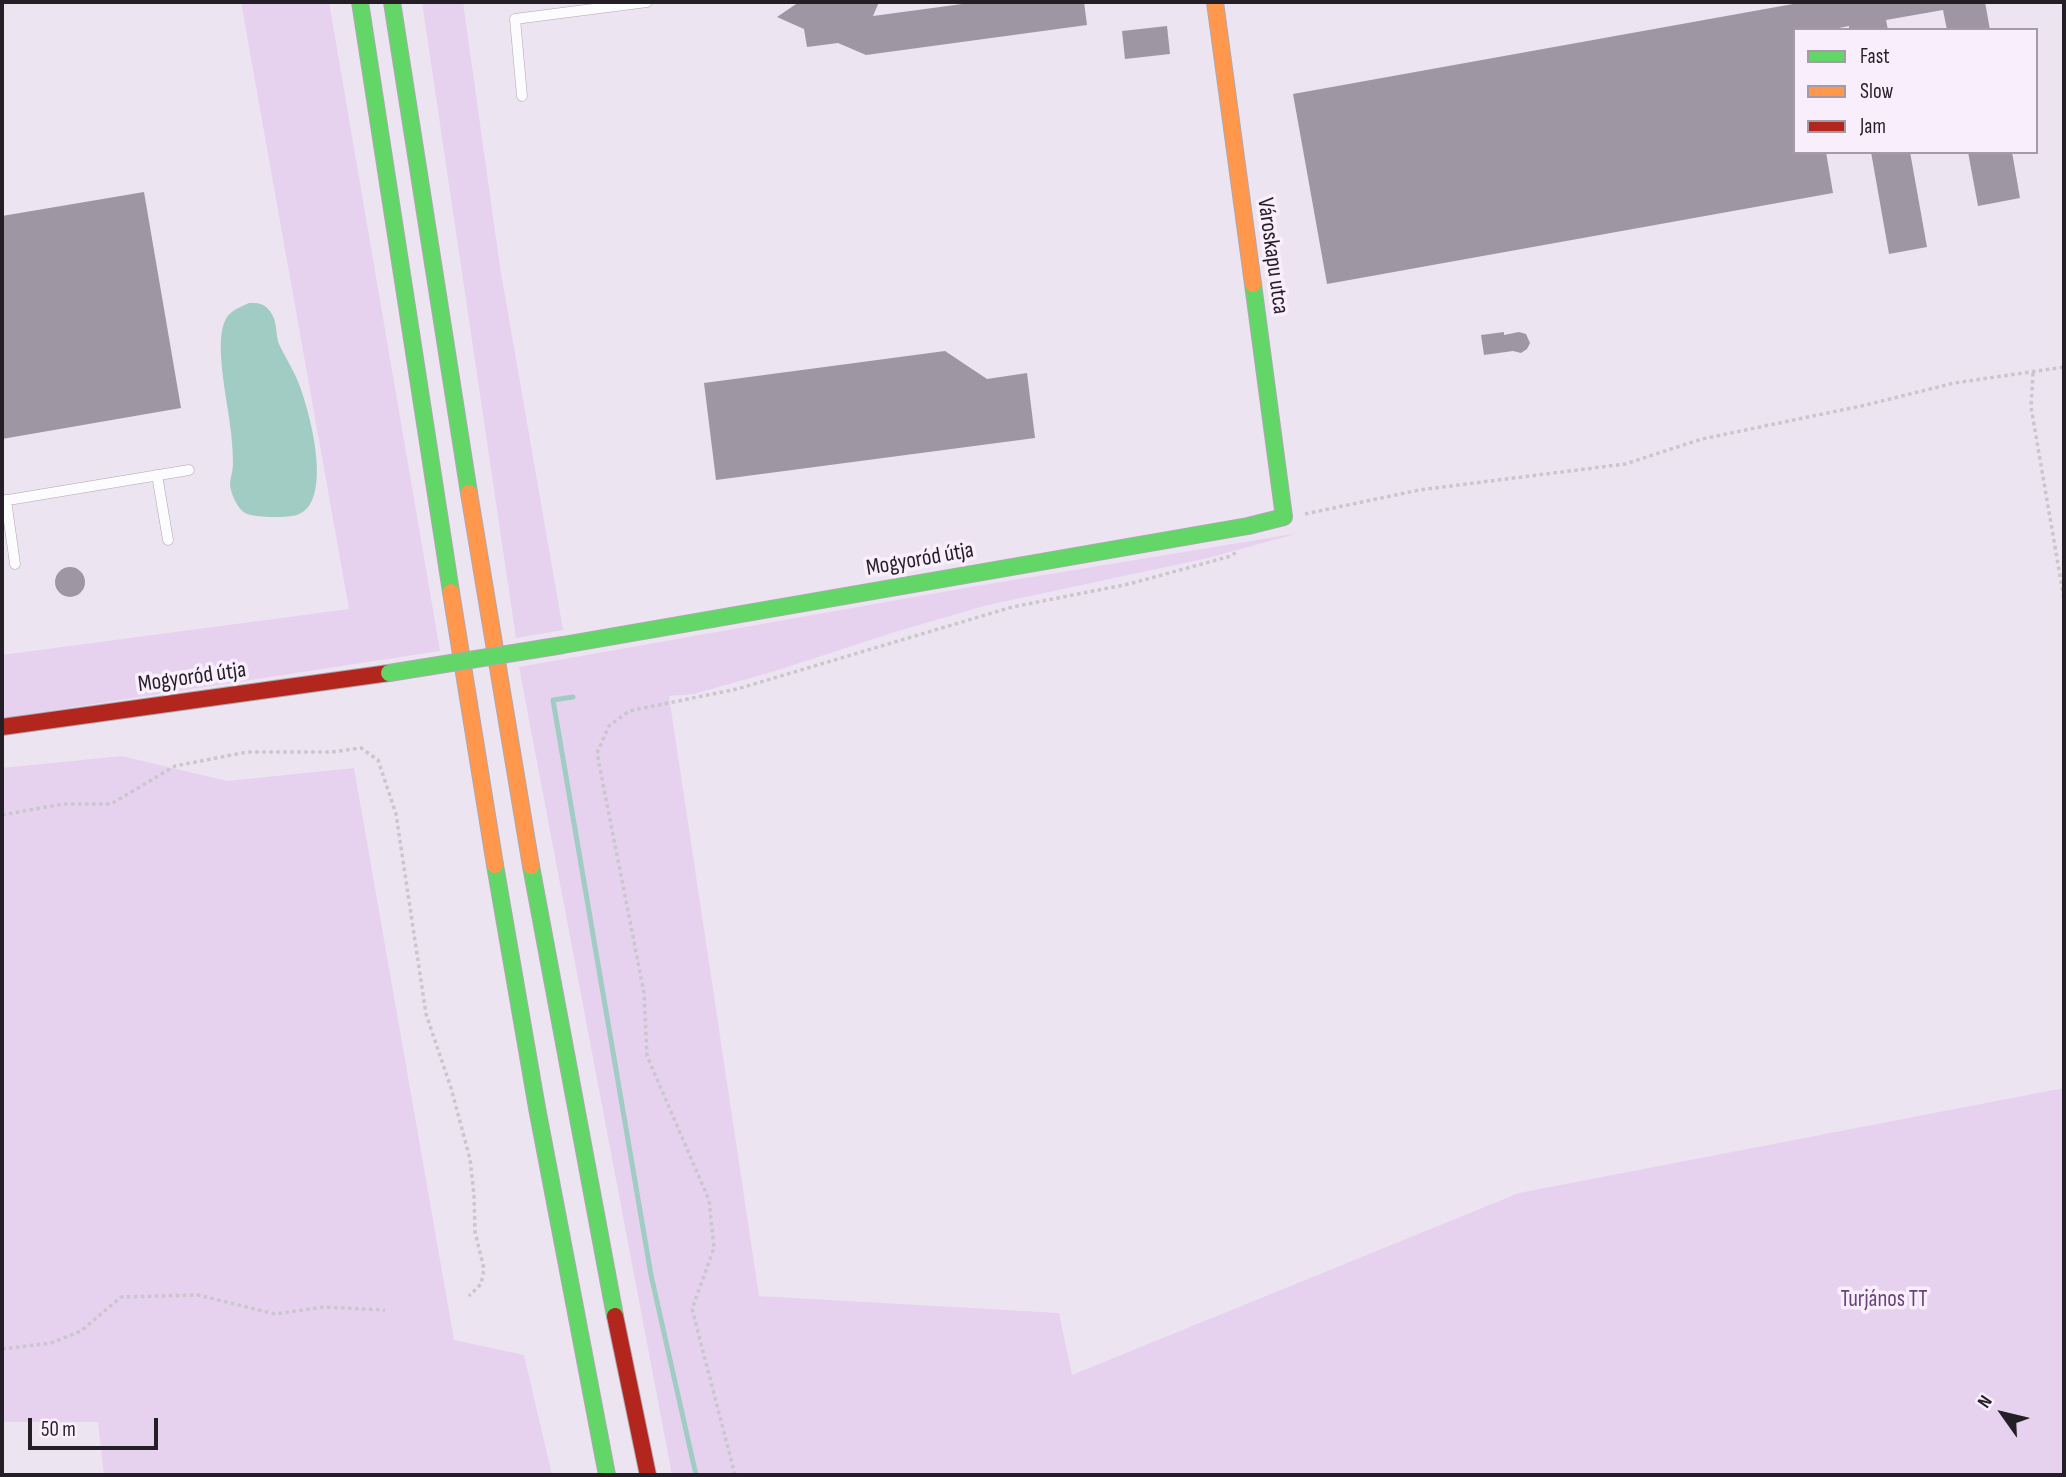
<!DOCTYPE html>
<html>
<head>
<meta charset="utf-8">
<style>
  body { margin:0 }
  #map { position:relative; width:2066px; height:1477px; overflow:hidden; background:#ece4f0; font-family:"Sofia Sans Condensed",sans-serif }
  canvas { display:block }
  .frame { position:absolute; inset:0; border:4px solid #241e27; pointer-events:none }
  .legend { position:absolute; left:1793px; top:28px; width:245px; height:126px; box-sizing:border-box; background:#f8eefc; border:2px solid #a39ba7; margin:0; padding:9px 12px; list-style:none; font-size:21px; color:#241e27 }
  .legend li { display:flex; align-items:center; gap:14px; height:35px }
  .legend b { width:35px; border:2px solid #a39ba7 }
  .north { position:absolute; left:1968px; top:1379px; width:70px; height:70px; -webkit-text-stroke:5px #f8eefc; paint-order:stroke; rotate:304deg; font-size:19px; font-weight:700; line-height:28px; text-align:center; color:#241e27 }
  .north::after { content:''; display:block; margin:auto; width:24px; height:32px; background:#241e27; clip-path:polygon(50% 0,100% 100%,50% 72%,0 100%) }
  .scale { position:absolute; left:28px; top:1418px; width:130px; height:32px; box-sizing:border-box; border:4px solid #241e27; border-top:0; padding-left:9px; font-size:21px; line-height:24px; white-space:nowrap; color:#241e27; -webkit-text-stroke:5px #f8eefc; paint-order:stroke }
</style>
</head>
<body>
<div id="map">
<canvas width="2066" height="1477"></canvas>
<div class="frame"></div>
<ul class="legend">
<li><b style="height:9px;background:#63d668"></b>Fast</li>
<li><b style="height:9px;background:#ff974d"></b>Slow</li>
<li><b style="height:9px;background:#b3261e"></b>Jam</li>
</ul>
<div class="north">N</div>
<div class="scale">50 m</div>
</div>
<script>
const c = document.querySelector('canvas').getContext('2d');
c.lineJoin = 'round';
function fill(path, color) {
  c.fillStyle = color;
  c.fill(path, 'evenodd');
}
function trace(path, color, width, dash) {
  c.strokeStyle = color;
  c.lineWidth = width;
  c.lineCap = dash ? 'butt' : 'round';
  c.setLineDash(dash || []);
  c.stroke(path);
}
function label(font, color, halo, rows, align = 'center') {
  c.font = font + ' "Sofia Sans Condensed",sans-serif';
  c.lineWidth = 7;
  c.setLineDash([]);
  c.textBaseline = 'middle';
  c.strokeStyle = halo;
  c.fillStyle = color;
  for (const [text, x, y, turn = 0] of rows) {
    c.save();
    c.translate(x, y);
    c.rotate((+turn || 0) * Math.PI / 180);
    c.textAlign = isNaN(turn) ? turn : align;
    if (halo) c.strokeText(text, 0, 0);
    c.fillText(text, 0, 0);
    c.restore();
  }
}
fill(new Path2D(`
  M241,2h88l111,649 -438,67v-63l347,-46z
  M422,2h41l37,265 63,363 -47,8z
  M1299,533l-91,25 -220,47 -87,25 -126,41 -81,23 -25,2 90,600 300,17 13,62 447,-182 545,-105v387h-1392l-153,-808 452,-80z
  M122,756l105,25 127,-13 100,572 70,15 28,120h-448l-6,-53h-96v-654z`), '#e6d2ef');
fill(new Path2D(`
  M249,303c8,0 14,0 19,6 10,10 7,23 11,35 5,11 12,22 17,33 12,26 40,125 1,138 -10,3 -43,3 -52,-2 -8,-5 -14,-19 -15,-28 0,-7 3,-14 3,-21 0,-10 -1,-22 -2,-32 -2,-26 -19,-93 -4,-115 5,-7 15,-11 22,-14z`), '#a1ccc4');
trace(new Path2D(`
  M573,697l-20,3 98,575 45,200`), '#a1ccc4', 5);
fill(new Path2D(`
  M799,2h80l-6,14 89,-12 -1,-2h123l3,23 -221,30 -28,-12 -31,4 -3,-18 -27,-12z
  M1804,2h181l5,28h-43l-4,-20 -57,10 2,10h-39v-4l-20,4h-34v122h31l7,41 -506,91 -34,-190z
  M1167,26l3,28 -45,5 -3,-28z
  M1871,152h39l17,95 -38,7z
  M1968,152h44l8,46 -42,8z
  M144,192l37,216 -179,31v-223z
  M1504,332v3l15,-3 7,2 4,9 -3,6 -6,4 -8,-2 -29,4 -3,-20z
  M945,351l42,28 40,-6 8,65 -319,42 -12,-97z
  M55 582a15 15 0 1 1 30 0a15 15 0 1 1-30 0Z`), '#9f96a3');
const lane = new Path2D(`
  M522,96l-7,-77 132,-17
  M157,475l11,65
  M6,500l9,64
  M2,501l187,-31`);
const fast = new Path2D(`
  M360,2l91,590
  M392,2l77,491
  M563,645l685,-119 36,-9 -31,-233
  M495,865l42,243 70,367
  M531,866l84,450`);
const slow = new Path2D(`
  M1215,2l38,282
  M469,493l62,373
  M451,592l44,273`);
const jam = new Path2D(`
  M2,727l387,-54
  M615,1316l33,159`);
trace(lane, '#aea8b1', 11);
trace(fast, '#aea8b1', 18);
trace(slow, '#aea8b1', 18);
trace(jam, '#aea8b1', 18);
trace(new Path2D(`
  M2033,373l-2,34 33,192
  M1305,514l114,-24 206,-26 77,-25 164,-34 88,-22 110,-16
  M2,815l61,-11h48l64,-38 72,-14h85l29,-4 17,12 18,54 30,200 25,74 19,71 4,36 1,37 9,37 -3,15 -12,12
  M2,1349l49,-6 30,-12 40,-34 77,-2 77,19 48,-7 62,3
  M735,1475l-43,-166 22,-61 -5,-48 -62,-144 -3,-63 -47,-240 12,-27 20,-15 108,-22 275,-82 117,-23 102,-28 7,-5`), '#cac6cc', 3.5, [3.5, 3.5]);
trace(lane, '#fcfbfd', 10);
trace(fast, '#63d668', 16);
trace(slow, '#ff974d', 16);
trace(jam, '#b3261e', 16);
const fastBridge = new Path2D(`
  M389,673l174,-28`);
trace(fastBridge, '#aea8b1', 18, []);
trace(fastBridge, '#63d668', 16);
label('23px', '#241e27', '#f8eefc', [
  ["Városkapu utca",1272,256,82],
  ["Mogyoród útja",920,560,-10],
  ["Mogyoród útja",192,678,-8]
]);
label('23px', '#6a437b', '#f8eefc', [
  ["Turjános TT",1884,1300]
]);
</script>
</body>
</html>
